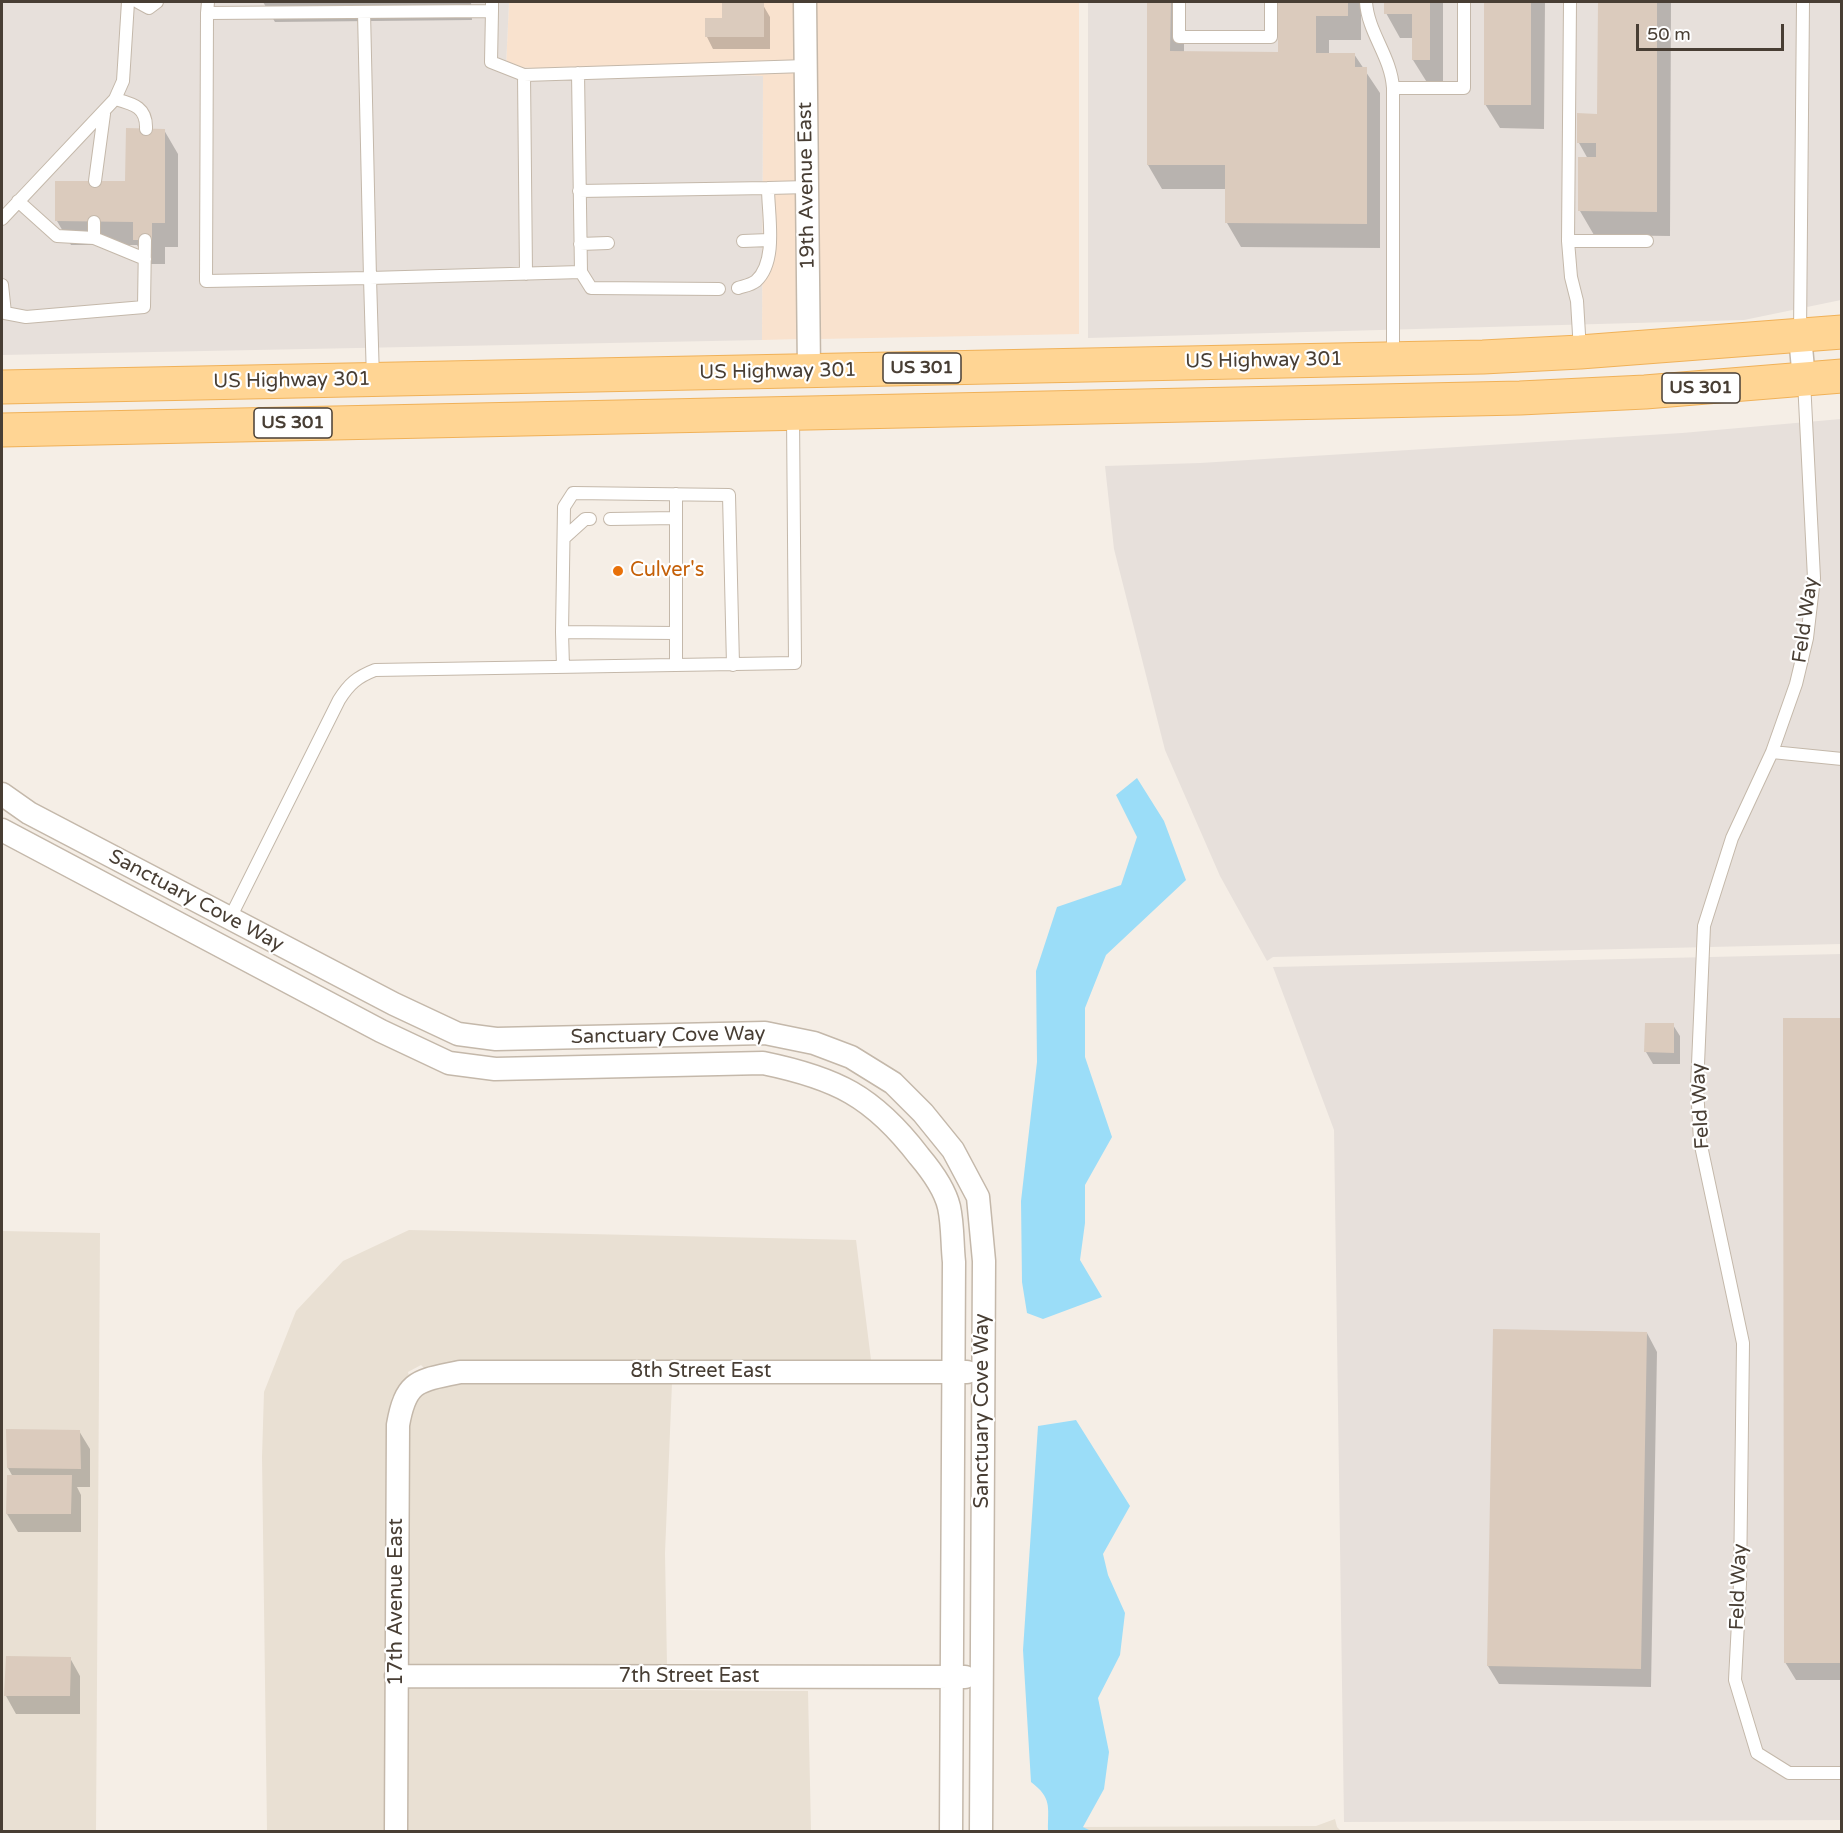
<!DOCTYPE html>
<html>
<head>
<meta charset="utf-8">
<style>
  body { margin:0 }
  #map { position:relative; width:1843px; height:1833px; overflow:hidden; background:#f5eee6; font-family:"Varela Round",sans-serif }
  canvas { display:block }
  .frame { position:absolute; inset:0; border:3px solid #483e34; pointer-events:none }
  .scale { position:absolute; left:1636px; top:24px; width:148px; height:27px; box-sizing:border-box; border:3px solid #483e34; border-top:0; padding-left:8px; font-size:18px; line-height:21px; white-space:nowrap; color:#483e34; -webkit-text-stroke:4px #fff; paint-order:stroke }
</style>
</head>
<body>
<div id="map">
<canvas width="1843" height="1833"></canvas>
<div class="frame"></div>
<div class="scale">50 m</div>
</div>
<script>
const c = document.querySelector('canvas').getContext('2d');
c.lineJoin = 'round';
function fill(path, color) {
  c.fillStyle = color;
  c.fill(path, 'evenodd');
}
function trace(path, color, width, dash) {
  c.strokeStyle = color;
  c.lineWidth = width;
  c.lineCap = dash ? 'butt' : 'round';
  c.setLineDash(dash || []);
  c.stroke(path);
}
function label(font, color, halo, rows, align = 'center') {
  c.font = font + ' "Varela Round",sans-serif';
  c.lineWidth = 4.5;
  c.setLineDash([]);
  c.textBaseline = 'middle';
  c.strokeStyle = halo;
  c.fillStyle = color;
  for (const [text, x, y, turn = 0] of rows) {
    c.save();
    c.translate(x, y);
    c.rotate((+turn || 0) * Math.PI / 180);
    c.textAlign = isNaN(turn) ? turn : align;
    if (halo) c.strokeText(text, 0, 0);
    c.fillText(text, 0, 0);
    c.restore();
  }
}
fill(new Path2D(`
  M409,1230l447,10 15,120h-411l-36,8 -3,-3 -13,7 1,4 -17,21 -5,28 -2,406h-118l-5,-374 2,-65 32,-81 47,-50z
  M2,1231l98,2 -4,598 -94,1z
  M461,1383h211l-7,170 2,112h-260l1,-239 4,-21 13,-14z
  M407,1688l401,3 3,140 -405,1z
  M1335,1819l2,8 4,4h39l-289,1 -8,-5 233,-1z`), '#e9e0d3');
fill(new Path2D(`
  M509,2h286l4,337 -37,1 1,-264 -257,-9z
  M816,2h263v332l-260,5z`), '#f9e2ce');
fill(new Path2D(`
  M2,2h507l-3,65 257,9 -1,264 -760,15z
  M1088,2h753v298l-97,20 -656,18z
  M1841,419v525l-568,13 -6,4 -47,-85 -55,-126 -51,-201 -9,-83 95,-3 482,-30z
  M1841,954v866l-497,2 -10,-692 -61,-163z`), '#e7e0db');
fill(new Path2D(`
  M1137,778l27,43 22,59 -80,75 -21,53v49l27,80 -27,48v38l-5,37 22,37 -59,22 -16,-6 -5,-31 -1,-81 16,-139 -1,-91 21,-64 64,-22 16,-48 -21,-42z
  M1076,1420l54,86 -27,48 5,21 17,38 -5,42 -22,43 11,54 -5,37 -21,38 8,4h-43c0,-25 4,-33 -17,-49l-8,-132 15,-224z`), '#9bddf8');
fill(new Path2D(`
  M263,2h208l1,18 -197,2z
  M1149,2h35v51h95l1,-51h81v38h-32v14h25l26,39v155l-139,-1 -14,-24v-34h-65l-14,-24z
  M1386,2h57v82h-15l-15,-24v-22h-13l-14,-25z
  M1486,2h59l-1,127 -44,-1 -15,-24z
  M1599,2h72l-1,234 -76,-1 -14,-24 8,-52 -9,-16 20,-28z
  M763,5l7,12v32h-57l-6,-12 16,-17z
  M164,130l14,24v93h-13v17h-17l-11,-19h-66l-14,-24 70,-38z
  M1842,1019v661h-46l-11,-18z
  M1673,1025l7,11v28h-27l-7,-12z
  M1647,1333l10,19 -6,335 -152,-3 -11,-18z
  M79,1431l11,18v38h-13l4,8v37h-63l-11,-18 6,-37 -5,-9z
  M70,1658l10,18v38h-64l-10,-18z`), '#0003');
fill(new Path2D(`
  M1147,2h24l-1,49 108,1v-50h70v14h-32v37h39v14h12v157l-142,-1v-58h-78z
  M1384,2h46v58h-18v-46h-28z
  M1484,2h47v103h-47z
  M1598,2h59v210l-79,-1v-54h18v-14h-19v-30l20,1z
  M722,3h42v34h-59v-19h17z
  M126,128l39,1v94h-13v17h-19v-18l-78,-1v-40h70z
  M1783,1018h59v645h-58z
  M1645,1023h29v30l-30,-1z
  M1493,1329l154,3 -6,337 -154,-3z
  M6,1429l74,1 1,39 -74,-1z
  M7,1475h65l-1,39h-65z
  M6,1656l65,1 -1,39h-66z`), '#dbcbbd');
const lane = new Path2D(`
  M138,2l11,6 8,-6
  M208,2l-1,11 285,-2v-9
  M1179,2v35h92v-35
  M1366,2c2,31 25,54 27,86
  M1570,2l-2,239 3,36 6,24 3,50
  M492,11l-1,51 33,13 282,-9
  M364,12l6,266 211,-6
  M207,13l-1,268 164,-3 3,101
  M578,73l3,199 10,16 128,1
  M524,75l2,199
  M115,99c18,5 32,8 31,30
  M95,181l9,-67
  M768,188l40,-1
  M579,191l189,-3c0,27 10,73 -12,93 -5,4 -12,5 -18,7
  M18,201l39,35 37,2 51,21
  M2,219l113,-120 8,-18 5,-79
  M94,238v-16
  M743,241l26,-1
  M1568,241h79
  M580,244l28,-1
  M2,285l3,28 21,4 118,-10 1,-67
  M1800,335l3,-333
  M1393,358v-270h71v-86
  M1804,381l10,197 -7,60 -11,46 -24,68 -40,86 -28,88 -7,161 3,54 43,202 -3,241 -5,96 22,73 32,20h53
  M676,494v171
  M610,519l66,-1
  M564,538l21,-19h5
  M562,632l1,35
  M675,633l-113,-1 2,-125 9,-14 156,2 4,170
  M1772,752l70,7
  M230,918l109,-218c10,-16 18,-23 36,-30l420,-7 -2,-248`);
const street = new Path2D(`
  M805,2l4,369
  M1800,336l4,44
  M2,794l27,19 365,191 64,30 38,5 269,-6 49,10 37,14 42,26 30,30 30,37 25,47 6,64 -3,571
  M2,830l379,201 68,32 46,6 268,-6c73,15 110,33 156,93 11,13 26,34 30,51 4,18 3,37 5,55l-3,570
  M396,1676l569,1
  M396,1832l2,-407c8,-46 21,-44 62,-53h507`);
const primary = new Path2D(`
  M2,387l1481,-30 97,-5 262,-20
  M2,430l1518,-32 125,-6 197,-16`);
trace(lane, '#c4b8aa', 14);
trace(street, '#c4b8aa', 25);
trace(primary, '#f0b158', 35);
trace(lane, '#fff', 12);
trace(street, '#fff', 22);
trace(primary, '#ffd594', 33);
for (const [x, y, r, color] of [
  [618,571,6,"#e8710a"]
]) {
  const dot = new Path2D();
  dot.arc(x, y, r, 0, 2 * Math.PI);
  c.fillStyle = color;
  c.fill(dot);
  trace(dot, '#fff', 2);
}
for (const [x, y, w] of [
  [922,368,78],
  [1701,388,78],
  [293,423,78]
]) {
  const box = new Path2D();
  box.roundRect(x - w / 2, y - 15, w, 30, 4.5);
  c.fillStyle = '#fff';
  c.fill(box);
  trace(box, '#483e34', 1.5);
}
label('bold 18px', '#483e34', null, [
  ["US 301",922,368],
  ["US 301",1701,388],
  ["US 301",293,423]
]);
label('20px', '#483e34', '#fff', [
  ["19th Avenue East",807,186,-91],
  ["US Highway 301",1264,361,-1],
  ["US Highway 301",778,372,-1],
  ["US Highway 301",292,381,-1],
  ["Feld Way",1806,620,-82],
  ["Sanctuary Cove Way",196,901,28],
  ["Sanctuary Cove Way",668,1036,-1],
  ["Feld Way",1701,1106,-93],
  ["8th Street East",701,1372],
  ["Sanctuary Cove Way",983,1411,-90],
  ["Feld Way",1739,1587,-88],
  ["17th Avenue East",397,1602,-90],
  ["7th Street East",689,1677]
]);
label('20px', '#c56008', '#fff', [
  ["Culver's",630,571]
], 'left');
</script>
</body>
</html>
